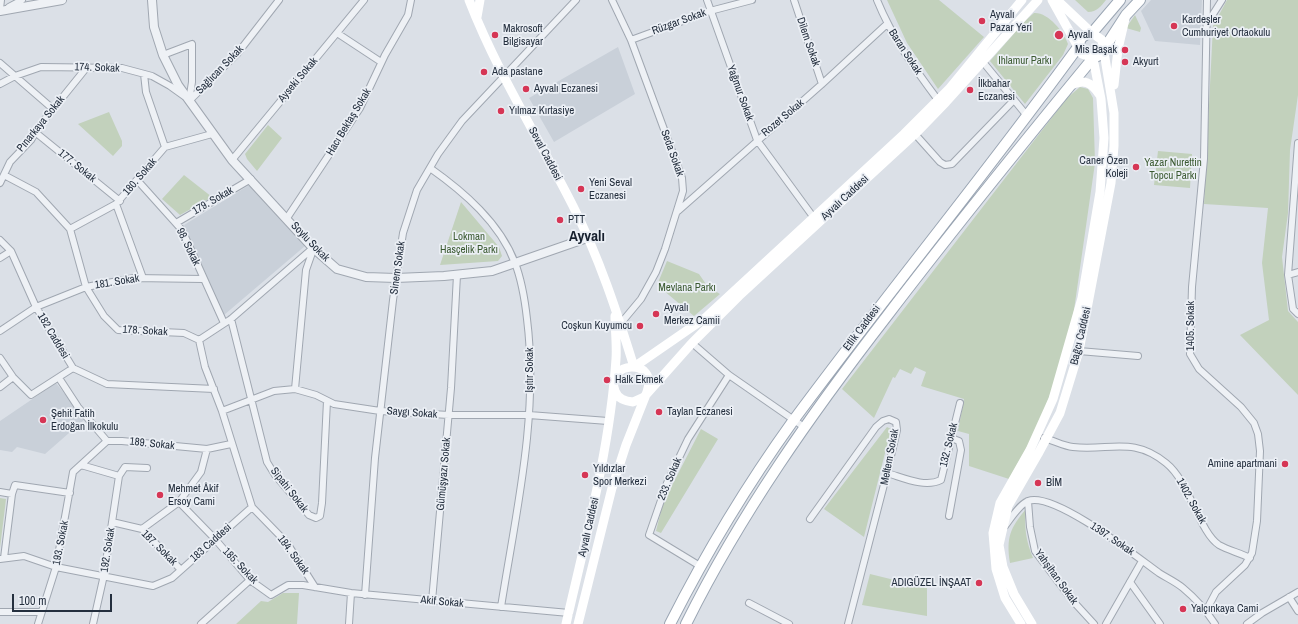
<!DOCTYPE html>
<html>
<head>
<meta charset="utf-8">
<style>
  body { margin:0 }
  #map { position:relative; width:1298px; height:624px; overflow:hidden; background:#dbe0e7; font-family:"Archivo Narrow",sans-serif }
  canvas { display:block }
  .scale { position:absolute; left:12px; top:594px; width:100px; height:18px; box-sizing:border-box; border:2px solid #242f3e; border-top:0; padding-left:5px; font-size:12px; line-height:14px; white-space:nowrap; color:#242f3e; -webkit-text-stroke:3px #ebeff5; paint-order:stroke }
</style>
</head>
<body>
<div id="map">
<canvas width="1298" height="624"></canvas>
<div class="scale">100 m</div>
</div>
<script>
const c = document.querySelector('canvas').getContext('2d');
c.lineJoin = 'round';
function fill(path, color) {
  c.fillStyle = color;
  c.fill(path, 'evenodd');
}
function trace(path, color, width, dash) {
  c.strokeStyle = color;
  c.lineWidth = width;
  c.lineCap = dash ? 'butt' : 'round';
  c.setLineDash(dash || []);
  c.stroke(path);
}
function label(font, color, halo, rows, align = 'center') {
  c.font = font + ' "Archivo Narrow",sans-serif';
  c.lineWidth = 3.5;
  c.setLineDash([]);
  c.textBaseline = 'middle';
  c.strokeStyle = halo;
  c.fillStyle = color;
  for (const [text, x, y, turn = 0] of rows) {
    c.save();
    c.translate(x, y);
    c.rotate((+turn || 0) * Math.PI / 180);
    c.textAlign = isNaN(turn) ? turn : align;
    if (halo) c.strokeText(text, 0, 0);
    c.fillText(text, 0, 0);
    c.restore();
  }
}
fill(new Path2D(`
  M1151,0h51l-2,45 -45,-4 -14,-30z
  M618,47l17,47 -81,48 -25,-44z
  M251,184l54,62 -81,69 -40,-90z
  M56,383l29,36 -40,35 -28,-7 -5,5 -12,-2v-29z`), '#c9d0d9');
fill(new Path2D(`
  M887,0h52l45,37 -46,52 -31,-46z
  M1075,0h31c-5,6 -9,12 -18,12z
  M1227,0h71v95l-8,55 -2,63 -6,44 6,54 10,11v73l-58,-60 29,-15 -7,-57 6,-55 -64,-4 9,-178z
  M1034,13c14,-1 30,19 34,31l-5,11 -38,49 -35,-43 36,-41z
  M1135,15l6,13 -1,4 -14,-4z
  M1080,87l8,2 5,9 2,65 -22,154 -16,59 -20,53 -28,50 -40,-13v-32l-11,-3 6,-32 -43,-13 5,-14 -11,-5 -4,7 -11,-5 -5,9 -2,-1 -19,41 -32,-29 225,-291z
  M109,112l13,29v5l-9,10 -35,-32z
  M268,125l14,13 -25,33 -10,-12 -2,-5z
  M1158,151l34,3 -2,34 -36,-3z
  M184,175l28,22 -32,18 -18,-16z
  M461,202l38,45 3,9 -4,5 -58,4z
  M667,261l32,13 9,13 12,7 -26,22 -37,-31z
  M887,427l4,2 -27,108 -40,-28z
  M701,429l17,10 -57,94 -5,-2 7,-28z
  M0,498l6,1 -6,49z
  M1026,509c-2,19 0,32 7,49l-23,5c-4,-25 0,-35 16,-54z
  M870,574l57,14v28l-65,-11z
  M283,593h16l-2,31h-61l25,-23 7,1z`), '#c2d1bc');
const minor = new Path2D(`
  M612,0l19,40 51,138 1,13 -18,58 -9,23 -15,27 -20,24
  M707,0l50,140 57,78
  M794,0l28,84
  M877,0c15,37 37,68 61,100
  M9,7l13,-7
  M0,9l1,-9
  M1208,22l14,-22
  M337,33l44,29
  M631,40l79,-29 42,-11
  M163,55l29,-11v38l-3,19
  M983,62l45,55
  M0,63l53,46
  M144,74l2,18 19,55
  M0,84l15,-8 26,-9 81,1 30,8 18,10 14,10
  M189,101l48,-47 42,-54
  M35,132l85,69
  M915,134l25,28 5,3 7,-1 62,-64
  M1298,143l-10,132 5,34 5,5
  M232,160l132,-160
  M430,168c34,24 70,55 85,95 7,18 10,38 12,56 12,96 -11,193 -26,288
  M4,175l32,17 34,37 16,58 18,29 14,14 66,3 15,7
  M138,181l44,49 42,93
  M0,183l10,-21 21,-22 6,-11 50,-62
  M116,204l27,74
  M678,211l144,-127 65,-60
  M287,218l73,-110 25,-53 23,-40 3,-15
  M176,223l75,-44
  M70,229l46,-25 49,-57 47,-13
  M0,240l11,11 25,56 37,61 34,16 107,5
  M0,258l11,-7
  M1288,275l10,-3
  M231,319l36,143 8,13 34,40 7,3 4,-2 2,-13 5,-102
  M0,331l36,-24 50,-20 48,-9 69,1
  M199,340l32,-21 82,-71
  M692,343l37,32 75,52
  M1079,351l59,5
  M0,358l13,19 18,18 42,-27
  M59,378l19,29 29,34
  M0,387l13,-10
  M295,389l11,-119 7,-20
  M222,411l52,-20 21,-2 21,6 18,9 46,7 69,4h80l79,6
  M1044,438c9,2 19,8 29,9 37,4 60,-11 93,16 24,19 33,69 53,82 9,5 21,8 31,13
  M81,465l38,11
  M887,473c17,5 38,15 54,7l19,-77
  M0,492l12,2 3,-9 55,8
  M1028,501l2,26 5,24 37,49 22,24
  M179,502l36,37 35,41 21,15 17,-10h15l48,8 218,20
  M252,507l35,36 28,44
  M949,516l12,-66 -2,-9 -8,-3
  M810,519l66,-92 7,-6 6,-2 7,3 1,8 -10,43 -39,151
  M112,522l30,7 39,41
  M1005,526c6,-8 14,-21 23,-25 26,-10 109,56 131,72 8,5 17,9 24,15 12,10 23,22 32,36
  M142,529l37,-27 22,-30 6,-23
  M4,558l8,-64
  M0,559l24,-3 32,11 97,19 19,-8 80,-71 -30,-96 -17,-44 -6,-27
  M700,566l-51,-31 18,-52 21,-44 41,-64
  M1130,582l30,42
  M365,595l10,-137 18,-158 10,-67 14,-43 21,-36 24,-33 114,-121
  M1289,597l9,14
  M432,601l19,-213 6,-113
  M749,603l40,21
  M1206,611l10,-19 29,-27 7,-12 5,-32 3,-70 -2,-17 -4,-11 -13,-16 -42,-38 -9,-15 2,-67 12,-128 3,-159
  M0,612h41
  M38,624l18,-57 17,-95 34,-31h15l85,8 24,-5
  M93,624l11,-49 15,-99 6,-9 22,1
  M201,624l49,-44
  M349,624l2,-31
  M1106,624l36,-63
  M1247,624l15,-11 36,-21`);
const tertiary = new Path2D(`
  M152,0l2,27 9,28 15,30 54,75 81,88 24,21 29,8 30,1 48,-2 48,-5 95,-33
  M0,11l62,-11`);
const primary = new Path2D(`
  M670,624c36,-71 77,-139 123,-203 93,-126 193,-247 285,-374l3,-9 7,-5h4l28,-33
  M686,624c55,-111 126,-211 201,-308 67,-88 136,-173 206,-258l7,-3 26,-40 14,-15`);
trace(minor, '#a0a7b1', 8);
trace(tertiary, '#a0a7b1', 10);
trace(primary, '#9aa5b3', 12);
trace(minor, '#eef1f5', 6);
trace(tertiary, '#eef1f5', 8);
trace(new Path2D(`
  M469,0c28,72 69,137 104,206 26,51 44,106 61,161
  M477,17l3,-17
  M1071,85c13,-6 20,-3 28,9
  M1114,85l4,-36 7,-30
  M634,367l71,-49 199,-184 45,-45 73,-89
  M566,624c20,-87 44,-176 50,-265 1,-14 -1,-29 -1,-43
  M578,624l34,-136 14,-43 21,-53c12,-35 -43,-31 -32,-1 3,8 10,10 18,11l11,-5 48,-54 47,-47 176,-162 31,-32 92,-102
  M1021,624l-16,-26 -9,-29 -3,-36 7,-30 30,-53 23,-51 29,-101 18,-106 4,-54 -3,-39 -8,-41 -11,-4 -30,-54
  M1032,624l-18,-30 -11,-27 -4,-22 9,-39 30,-52 22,-41 19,-62 32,-168 3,-37v-33l-12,-73 -10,-7 -35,-33`), '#fff', 9);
trace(primary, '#fff', 10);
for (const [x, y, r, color] of [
  [982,21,4,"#d63655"],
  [1174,26,4,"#d63655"],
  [495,35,4,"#d63655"],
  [1059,35,5,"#d63655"],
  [1125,50,4,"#d63655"],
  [1125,62,4,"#d63655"],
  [484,72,4,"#d63655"],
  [526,89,4,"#d63655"],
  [970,90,4,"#d63655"],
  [501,111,4,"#d63655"],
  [1136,167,4,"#d63655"],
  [581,189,4,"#d63655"],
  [560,220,4,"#d63655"],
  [656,314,4,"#d63655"],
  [640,326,4,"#d63655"],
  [607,380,4,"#d63655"],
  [659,412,4,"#d63655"],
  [43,420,4,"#d63655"],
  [1285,464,4,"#d63655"],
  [585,475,4,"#d63655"],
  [1038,483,4,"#d63655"],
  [160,495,4,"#d63655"],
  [979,583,4,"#d63655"],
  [1183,609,4,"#d63655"]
]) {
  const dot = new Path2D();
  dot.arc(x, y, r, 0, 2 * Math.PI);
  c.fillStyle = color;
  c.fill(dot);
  trace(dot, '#ebeff5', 1.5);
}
label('11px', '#242f3e', '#ebeff5', [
  ["Ayvalı",990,15],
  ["Pazar Yeri",990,28],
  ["Kardeşler",1182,20],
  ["Cumhuriyet Ortaokulu",1182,33],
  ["Makrosoft",503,29],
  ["Bilgisayar",503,42],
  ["Ayvalı",1068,35],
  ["Mis Başak",1117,50,"right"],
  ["Akyurt",1133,62],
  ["Ada pastane",492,72],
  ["İlkbahar",978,84],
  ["Eczanesi",978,97],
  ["Ayvalı Eczanesi",534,89],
  ["Yılmaz Kırtasiye",509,111],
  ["Caner Özen",1128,161,"right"],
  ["Koleji",1128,174,"right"],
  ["Yeni Seval",589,183],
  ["Eczanesi",589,196],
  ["PTT",568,220],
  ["Ayvalı",664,308],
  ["Merkez Camii",664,321],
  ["Coşkun Kuyumcu",632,326,"right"],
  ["Halk Ekmek",615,380],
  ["Taylan Eczanesi",667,412],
  ["Şehit Fatih",51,414],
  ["Erdoğan İlkokulu",51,427],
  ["Amine apartmani",1277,464,"right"],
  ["Yıldızlar",593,469],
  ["Spor Merkezi",593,482],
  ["BİM",1046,483],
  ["Mehmet Âkif",168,489],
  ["Ersoy Cami",168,502],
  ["ADIGÜZEL İNŞAAT",971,583,"right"],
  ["Yalçınkaya Cami",1191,609]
], 'left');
label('11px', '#242f3e', '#ebeff5', [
  ["Rüzgar Sokak",679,22,-20],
  ["Dilem Sokak",808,42,71],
  ["Baran Sokak",905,52,57],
  ["174. Sokak",97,68,2],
  ["Sağlıcan Sokak",220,70,-46],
  ["Ayseki Sokak",298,80,-50],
  ["Yağmur Sokak",740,93,70],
  ["Rozet Sokak",783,118,-40],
  ["Hacı Bektaş Sokak",349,122,-59],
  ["Pınarkaya Sokak",41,124,-51],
  ["Seda Sokak",672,153,70],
  ["Seval Caddesi",545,154,62],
  ["177. Sokak",77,166,39],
  ["180. Sokak",140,177,-49],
  ["Ayvalı Caddesi",845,198,-43],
  ["179. Sokak",213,201,-30],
  ["Soylu Sokak",310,242,46],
  ["98. Sokak",188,247,64],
  ["Sinem Sokak",398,268,-82],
  ["181. Sokak",117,282,-9],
  ["1405. Sokak",1191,326,-90],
  ["Etlik Caddesi",862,328,-53],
  ["178. Sokak",145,331,3],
  ["182 Caddesi",53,336,59],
  ["Bağcı Caddesi",1081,336,-77],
  ["Işıtır Sokak",530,370,-90],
  ["Saygı Sokak",412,413,4],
  ["189. Sokak",152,444,6],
  ["132. Sokak",949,445,-76],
  ["Meltem Sokak",890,457,-79],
  ["Gümüşyazı Sokak",444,474,-85],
  ["233. Sokak",670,479,-67],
  ["Sipahi Sokak",289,490,52],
  ["1402. Sokak",1191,501,61],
  ["Ayvalı Caddesi",589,527,-77],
  ["1397. Sokak",1112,539,34],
  ["193. Sokak",61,543,-79],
  ["183 Caddesi",211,543,-42],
  ["187. Sokak",159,548,45],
  ["192. Sokak",108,550,-81],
  ["184. Sokak",293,555,54],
  ["185. Sokak",240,566,46],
  ["Yahşihan Sokak",1056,577,54],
  ["Akif Sokak",442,602,5]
]);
label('11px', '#3b5a31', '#ebeff5', [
  ["Ihlamur Parkı",1025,61],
  ["Yazar Nurettin",1173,163],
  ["Topcu Parkı",1173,176],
  ["Lokman",469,237],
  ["Hasçelik Parkı",469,250],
  ["Mevlana Parkı",687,288]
]);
label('bold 15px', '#17202e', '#ebeff5', [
  ["Ayvalı",587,237]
]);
</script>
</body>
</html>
